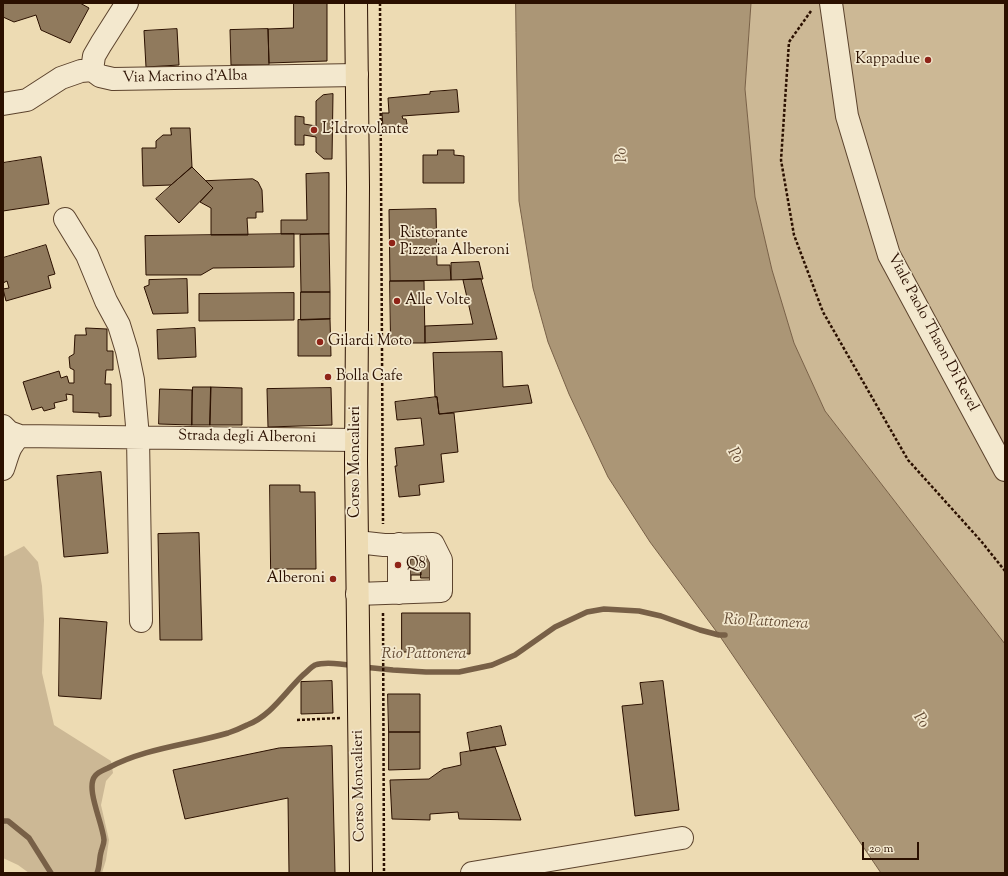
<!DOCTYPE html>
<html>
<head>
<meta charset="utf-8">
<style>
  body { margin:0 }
  #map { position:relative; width:1008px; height:876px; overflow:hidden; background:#eddbb3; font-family:"Sorts Mill Goudy",serif }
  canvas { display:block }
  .frame { position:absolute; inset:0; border:4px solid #2b1000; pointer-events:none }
  .scale { position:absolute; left:862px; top:842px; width:57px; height:18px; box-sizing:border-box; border:2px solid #2b1000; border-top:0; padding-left:5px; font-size:12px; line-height:14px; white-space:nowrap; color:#2b1000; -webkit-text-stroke:3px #f3e8ce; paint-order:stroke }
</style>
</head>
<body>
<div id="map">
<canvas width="1008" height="876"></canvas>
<div class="frame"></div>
<div class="scale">20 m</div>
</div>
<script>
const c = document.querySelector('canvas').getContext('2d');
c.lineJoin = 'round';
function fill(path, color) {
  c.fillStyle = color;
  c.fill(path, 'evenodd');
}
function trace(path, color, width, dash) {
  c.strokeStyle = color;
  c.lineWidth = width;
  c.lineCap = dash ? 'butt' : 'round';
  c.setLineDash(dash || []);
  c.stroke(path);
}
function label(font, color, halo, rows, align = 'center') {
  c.font = font + ' "Sorts Mill Goudy",serif';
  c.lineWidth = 3.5;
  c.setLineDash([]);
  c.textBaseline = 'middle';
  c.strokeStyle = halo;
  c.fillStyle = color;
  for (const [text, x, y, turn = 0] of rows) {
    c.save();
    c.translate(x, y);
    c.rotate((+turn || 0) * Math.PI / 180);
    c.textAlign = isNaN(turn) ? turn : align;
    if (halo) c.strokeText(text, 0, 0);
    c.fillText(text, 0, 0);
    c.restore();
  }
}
fill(new Path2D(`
  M751,3h254v641l-180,-233 -31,-68 -22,-73 -17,-73 -10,-108z
  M24,546l14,16 4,24 2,34 -2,53 12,52 57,36 2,12 -7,8 -5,24 8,35 -3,20 -4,13h-73l-11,-8 -15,-7v-301z`), '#ccb895');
const water = new Path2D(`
  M516,3h235l-6,86 10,108 17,73 22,73 31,68 180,233v229h-124l-162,-238 -69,-93 -42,-65 -39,-83 -21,-52 -15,-54 -14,-87 -3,-168z`);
fill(water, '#ab9676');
trace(water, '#786047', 1);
trace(new Path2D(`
  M363,667l30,3 33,2h33l33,-7 23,-10 40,-28 32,-15 17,-3 35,2 22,5 39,14 19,5h6
  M3,821h5l21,17 22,35
  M97,873c3,-7 2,-14 4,-21 1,-4 3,-8 3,-12 -1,-16 -19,-52 -9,-64 3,-4 9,-6 13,-8 37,-20 80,-23 120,-35 6,-2 13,-5 19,-8 24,-9 38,-33 56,-50 4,-3 8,-8 12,-10 11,-4 28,-1 39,1`), '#786047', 5.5);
const building = new Path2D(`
  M3,3h77l9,5 -19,35 -29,-13 -5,-15 -22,7 -11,-5z
  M294,3h33v58l-58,2 -1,-34 25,-1z
  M177,29l2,36 -33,2 -2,-36z
  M268,29l1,36h-38l-1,-35z
  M457,90l2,22 -57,4 1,3h3l1,5 -3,1 -1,2 -20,1 -1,-15h7l-1,-15 42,-4v-2z
  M333,94l-1,65h-8l-8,-7v-15l-12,-2v10h-9v-29l9,1v7l12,2v-25l7,-6z
  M171,128h19l2,39 -21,18 -28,1 -1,-38h14v-7l7,-6h8z
  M438,150h16v5l10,1v27h-41v-28h14z
  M41,157l8,47 -46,7v-48z
  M192,167l21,21 -34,35 -23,-24z
  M329,173v61h-48v-14h26l-1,-46z
  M253,179l5,3 4,8 1,22h-7v6h-9l1,17h-37v-27l-11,-6 13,-14 -7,-7z
  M436,209l1,56h13l1,15 -61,1 -1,-71z
  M294,234v33l-81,1 -12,7h-55l-1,-39z
  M329,234l1,58h-29l-1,-57z
  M46,245l9,29 -7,2 3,12 -45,13 -3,-12 6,-1 -2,-7 -4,2v-25z
  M479,262l4,17 -32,1v-17z
  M187,279l1,34 -35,1 -9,-27 5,-2v-5z
  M481,279l16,60 -72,4v-17l48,-2 -10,-44z
  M390,281h34l1,62h-34z
  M301,292h29v27l-29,1z
  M294,293v27l-95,1v-27z
  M330,319l1,37h-33v-36z
  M86,328l21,1v22h6v19h-7l-1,14h6v32l-12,1v-4l-26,-1v-17l-7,-1 1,6 -13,3 1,5 -11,3 -2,-4 -10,3 -9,-28 36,-11 2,7 6,-2 2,7h5v-13l-4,-2 -1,-11 5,-3 1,-19h11z
  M195,328l1,29 -38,2 -1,-29z
  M502,352l1,35 25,-2 4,18 -93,11 -2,-17h-2l-2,-44z
  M193,387h18l-1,38h-18z
  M211,387l31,1v37h-32z
  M331,388l1,37 -64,2 -1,-38z
  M160,389l32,1v35l-33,-1z
  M437,397l2,17 15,-1 4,39 -17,2 3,28 -25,3 1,10 -21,2 -4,-31h2l-2,-18 29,-3 -3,-27 -24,2 -2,-18z
  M101,472l7,81 -44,4 -7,-81z
  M270,485h30v7h15l1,77h-45z
  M199,533l3,107h-42l-2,-106z
  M411,554v5h10v16h-10v8l-19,-28z
  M421,559h14v19h-14z
  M402,613h68v41h-56v-2h-12z
  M60,618l47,4 -6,77 -42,-3z
  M332,681l1,32 -32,1v-32z
  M663,681l16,129 -44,6 -13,-110 21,-2 -3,-21z
  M388,694h32v38h-31z
  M501,726l5,19 -36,6 -3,-18z
  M389,732h31v37l-31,1z
  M332,746l3,127h-46l-1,-75 -103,21 -12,-49 106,-22z
  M495,747l26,73 -62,-1 -1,-7 -28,2v6l-38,-1 -2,-39 39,-1 14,-10 18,-4 -1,-12z`);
fill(building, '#907a5d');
trace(building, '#2b1000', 1);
const minor = new Path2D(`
  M127,3l-26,41 -7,12 -2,14 8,6 13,3 244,-4
  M831,3l16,113 42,139 116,215
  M3,104l24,-4 34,-22 20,-7 11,-1
  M65,219l22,36 19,46 13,24 8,26 6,29 5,57 3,184
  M3,426l6,6 11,4 335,4
  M3,469c5,-13 5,-23 17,-33
  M399,544v49
  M357,594l84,-3v-31l-8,-16 -49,1 -27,-3
  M472,873l210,-35`);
const major = new Path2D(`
  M356,3l2,184 -2,274 5,412`);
trace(minor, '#5c432d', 24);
trace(major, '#2b1000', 24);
trace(new Path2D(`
  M380,3l3,521
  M811,11l-22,31 -8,118 13,75 29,77 85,148 73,81 24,30
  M383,613l1,260
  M297,720l43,-2`), '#2b1000', 2.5, [3, 2]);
trace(minor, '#f3e8ce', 22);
trace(major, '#eddbb3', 22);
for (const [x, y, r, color] of [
  [928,60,4,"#8f2418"],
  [314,130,4,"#8f2418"],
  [392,243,4,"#8f2418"],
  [397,301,4,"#8f2418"],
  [320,342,4,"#8f2418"],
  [328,377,4,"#8f2418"],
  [398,565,4,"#8f2418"],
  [333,579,4,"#8f2418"]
]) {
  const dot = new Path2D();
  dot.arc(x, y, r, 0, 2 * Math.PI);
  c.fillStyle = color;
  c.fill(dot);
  trace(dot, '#f3e8ce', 1.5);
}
label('15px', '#2b1000', '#f3e8ce', [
  ["Kappadue",920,60,"right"],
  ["L'Idrovolante",322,130],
  ["Ristorante",400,234],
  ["Pizzeria Alberoni",400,251],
  ["Alle Volte",405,301],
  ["Gilardi Moto",328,342],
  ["Bolla Cafe",336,377],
  ["Q8",406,565],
  ["Alberoni",325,579,"right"]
], 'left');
label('15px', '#2b1000', '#f3e8ce', [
  ["Via Macrino d'Alba",185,78,-1],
  ["Viale Paolo Thaon Di Revel",932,333,62],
  ["Strada degli Alberoni",247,438,1],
  ["Corso Moncalieri",356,462,-90],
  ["Corso Moncalieri",360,786,-91]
]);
label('italic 16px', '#654c35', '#f3e8ce', [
  ["Po",623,155,-95],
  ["Po",734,456,58],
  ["Rio Pattonera",766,623,3],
  ["Rio Pattonera",424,655],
  ["Po",920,721,56]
]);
</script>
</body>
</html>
